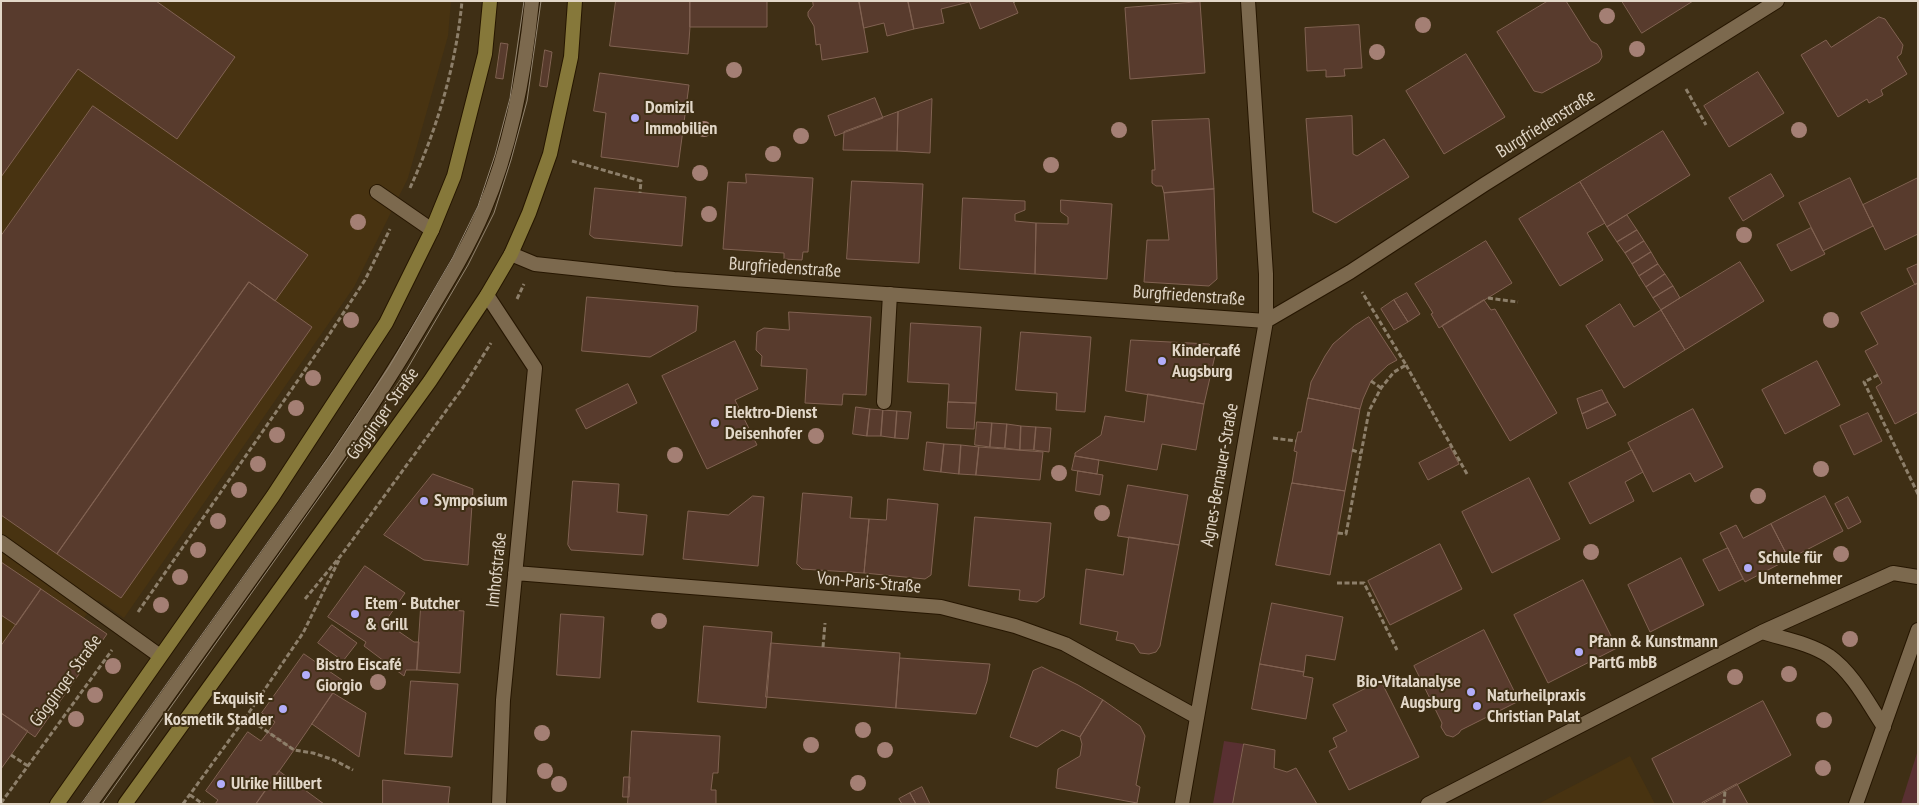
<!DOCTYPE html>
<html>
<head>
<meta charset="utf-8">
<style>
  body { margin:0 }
  #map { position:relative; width:1919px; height:805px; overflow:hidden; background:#3f2f15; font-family:"PT Sans Narrow",sans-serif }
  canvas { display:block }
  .frame { position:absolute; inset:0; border:2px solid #e2d7c8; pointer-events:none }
</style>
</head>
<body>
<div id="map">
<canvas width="1919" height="805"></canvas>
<div class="frame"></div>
</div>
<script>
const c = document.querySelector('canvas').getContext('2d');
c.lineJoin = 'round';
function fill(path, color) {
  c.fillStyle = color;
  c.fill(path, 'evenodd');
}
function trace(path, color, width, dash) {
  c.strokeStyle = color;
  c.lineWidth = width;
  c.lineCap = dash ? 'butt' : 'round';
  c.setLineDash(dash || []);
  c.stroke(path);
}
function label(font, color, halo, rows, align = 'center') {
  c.font = font + ' "PT Sans Narrow",sans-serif';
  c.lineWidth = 4;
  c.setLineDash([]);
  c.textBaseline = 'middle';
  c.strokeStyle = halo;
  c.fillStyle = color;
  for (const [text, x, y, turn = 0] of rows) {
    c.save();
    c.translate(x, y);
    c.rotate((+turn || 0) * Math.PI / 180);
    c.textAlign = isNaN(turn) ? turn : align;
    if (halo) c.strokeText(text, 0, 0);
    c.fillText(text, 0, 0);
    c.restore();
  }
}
fill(new Path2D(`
  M1,1h450l-3,35 -40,142 -54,109 -230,331 -26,-18 -14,18 23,16 -72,103 -8,-6 -26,38z
  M1630,756l25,48h-117z`), '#483311');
fill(new Path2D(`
  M1224,741l20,3 -11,60h-20z
  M1918,750v54h-17z`), '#593032');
const building = new Path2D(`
  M1,1h155l79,56 -58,82 -99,-70 -77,108z
  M616,1h74v26l-2,27 -78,-8z
  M690,1h77v26h-77z
  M813,1h46l9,51 -46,8 -2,-16 -4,1 -2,-19 -6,-10v-4l5,-6z
  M859,1h49l6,28 -27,7 -3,-13 -20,5z
  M908,1h61v1l-28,7 3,14 -30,6z
  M1013,1l5,12 -38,16 -11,-28z
  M1548,1h18l25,40 6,3 4,6 1,7 -3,5 -57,31 -8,-2 -37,-59z
  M1622,1h71l-51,32z
  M1200,2l5,71 -75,6 -5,-71z
  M1879,17l6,2 18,26 -2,9 -4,3 10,17 -26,16 2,5 -14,8 -2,-4 -29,18 -37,-62 25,-15 5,7z
  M1359,25l3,43 -18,1 1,7 -19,1v-7l-19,1 -2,-43z
  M501,43l7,1 -5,35 -7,-1z
  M545,50l7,2 -5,35 -7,-1z
  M1466,54l39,63 -61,37 -38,-63z
  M1758,72l26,41 -55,34 -25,-41z
  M600,73l89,12 -11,82 -77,-10 5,-44 -12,-2z
  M875,98l8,20 -48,18 -7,-20z
  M932,99l-2,54 -33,-2 1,-39z
  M93,106l215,149 -33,46 -26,-19 -192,272 -56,-39v-279z
  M898,112l-1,39 -54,-1 1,-18z
  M1352,116l1,38 4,2 27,-17 25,38 -73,46 -23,-11 -7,-93z
  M1209,119l5,70 -50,4 -2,-7h-6l-4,-3v-13h3l-3,-49z
  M1663,131l27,44 -83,52 -27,-45z
  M746,174l67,4 -5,74h-5l-1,8 -18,-1v-6l-61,-4 5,-67 18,1z
  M1771,174l13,22 -41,25 -14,-23z
  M1850,178l23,48 -50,25 -24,-48z
  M1918,178v56l-33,16 -22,-45z
  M852,181l71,3 -4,79 -72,-4z
  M1580,182l25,41 -18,10 16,27 -43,26 -41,-67z
  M595,188l91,9 -4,49 -88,-8 -4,-3z
  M1214,189l3,90 -8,7 -65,-4 3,-42h22l-5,-47z
  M963,198l62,3v9l-10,4v7l21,2 -1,51 -75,-5z
  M1061,200l51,4 -5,75 -72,-5 1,-51 32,1v-7l-7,-5z
  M1627,215l10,15 -20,12 -10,-15z
  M1811,228l14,26 -34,17 -14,-26z
  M1637,230l7,11 -19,12 -8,-11z
  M1486,241l26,42 -73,45 -8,-14 2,-1 -18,-29z
  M1644,241l7,11 -19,12 -7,-11z
  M1651,252l7,12 -19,12 -7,-12z
  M1740,262l24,39 -79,49 -24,-40z
  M1658,264l7,10 -19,13 -7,-11z
  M1918,264v19l-3,2 -8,-16z
  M1665,274l8,12 -20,12 -7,-11z
  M249,282l63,45 -191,271 -64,-44z
  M1918,283v129l-23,12 -19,-37 6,-4 -17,-32 13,-7 -17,-31z
  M1673,286l7,12 -19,12 -8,-12z
  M1407,293l13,21 -12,8 -14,-22z
  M587,297l111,9 -2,25 -46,26 -68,-6z
  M1394,300l14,22 -14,8 -13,-21z
  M1484,300l7,10 4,-1 62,104 -47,28 -68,-115z
  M1620,304l14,23 27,-17 24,40 -61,38 -38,-62z
  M789,312l82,5 -5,78 -23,-1 -1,11 -37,-2 2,-34 -46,-3 1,-10 -6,-6 1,-18 7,-4 25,2z
  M1369,317l28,43 -9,5 -17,16 -8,18 -3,10 -52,-11 3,-16 14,-26 8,-12 21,-18z
  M911,323l70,4 -5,76 -28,-1 1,-18 -41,-2z
  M1021,332l70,5 -6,75 -29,-2 1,-17 -41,-3z
  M1131,340l78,4 7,7 -12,53 -78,-13z
  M735,341l23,48 -23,11 22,45 -50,24 -45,-93z
  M1817,361l23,44 -55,29 -23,-44z
  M628,384l9,19 -51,26 -10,-19z
  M1602,390l6,12 -26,12 -5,-15z
  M1148,394l56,10 -8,46 -34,-6 -5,26 -82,-14v-3l26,-18 4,-19 39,6z
  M1308,398l52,11 -15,82 -53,-8 5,-31 -3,-1 2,-10 2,-9h3z
  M948,402l28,1 -2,26 -27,-1z
  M1608,402l8,13 -29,14 -5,-15z
  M856,407l14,2 -3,27 -14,-2z
  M870,409l13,1 -2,26h-14z
  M1693,409l30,58 -28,15 -5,-9 -37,19 -25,-49z
  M883,410l14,1 -2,27 -14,-2z
  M897,411l14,1 -3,27 -13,-1z
  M1868,413l14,28 -28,14 -14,-29z
  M977,422l15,1 -2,24 -15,-2z
  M992,423l15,1 -2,24 -15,-1z
  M1007,424l14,2 -1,24 -15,-2z
  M1021,426l15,1 -2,23h-14z
  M1036,427l15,1 -2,24 -15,-2z
  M927,442l17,2 -3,28 -17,-2z
  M944,444l17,1 -2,29 -18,-2z
  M961,445l18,2 -3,28 -17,-1z
  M979,447l64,5 -3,28 -64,-5z
  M1450,447l9,17 -31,16 -9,-17z
  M1632,450l11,22 -18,10 9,19 -44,23 -21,-41z
  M1075,456l24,4 -2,14 -25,-4z
  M1078,471l25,4 -3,20 -24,-4z
  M433,474l40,15 -5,76 -44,-5 -40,-25z
  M1529,478l31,61 -68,34 -30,-61z
  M573,481l46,3 -2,28 30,3 -4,40 -72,-5 -3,-5z
  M1292,483l53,8 -15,84 -54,-10z
  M1128,485l60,10 -9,50 -61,-9z
  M803,493l49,4 -2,21 19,1 -5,54 -62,-4 -5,-5z
  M753,496l11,1 -6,69 -75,-7 5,-48 40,4z
  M1825,496l18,35 -54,28 -18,-35z
  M1848,497l13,25 -13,7 -13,-25z
  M888,499l50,5 -7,71 -6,4 -61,-6 5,-54 17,1z
  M975,517l76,6 -7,74 -7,5 -18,-2 1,-10 -51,-4z
  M1771,524l18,35 -44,23 -25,-49 16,-8 7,13z
  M1129,537l50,8 -19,101 -4,6 -7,2 -9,-1 -6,-9 -18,-4 2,-8 -38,-8 6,-55 37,6z
  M1440,544l22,45 -72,36 -22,-44z
  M1728,548l15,31 -24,12 -16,-31z
  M1681,558l23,47 -54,27 -22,-47z
  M1,562l40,27 -25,36 -15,-10z
  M365,566l40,27 -20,29 29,20h5l-2,28h-11l-2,6 -40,-30 2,-4 -38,-25z
  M1583,580l34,68 -69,35 -34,-68z
  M41,589l66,45 -72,103 -34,-24v-67z
  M1272,603l71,14 -8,43 -29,-5 -2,17 -44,-8z
  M421,608l43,3 -4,62 -43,-3z
  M561,614l43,3 -4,61 -43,-3z
  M332,625l25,18 -14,18 -25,-18z
  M704,626l68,6 -6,76 -68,-6z
  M1484,630l35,71 -58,29 -2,3 -6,4 -7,-2 -5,-8 1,-4 -28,-57z
  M771,643l129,10 -4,55 -130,-11z
  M304,654l38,26 -48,70 -26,-18 7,-10 -13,-9z
  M900,658l90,6 -3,17 -11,33 -80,-6z
  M1260,664l44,8 -1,4 10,2 -7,41 -54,-10z
  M1042,667l36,18 25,15 -23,37 -18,-7 -25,17 -27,-10 23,-66z
  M411,681l47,3 -6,73 -47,-3z
  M1381,681l38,76 -70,33 -20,-39 8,-4 -4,-9 14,-7 -14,-26z
  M333,693l33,20 -7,44 -47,-33z
  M1103,700l37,26 5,10 -9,49 4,2 -3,16 -81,-15 2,-19 22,-13 2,-12 -2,-7z
  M1763,701l28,54 -89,49h-28l-22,-45z
  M1,713l27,18 -27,38z
  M632,731l88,5 -2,37h-5l-2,17h5v14h-88z
  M248,732l13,9 7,-9 26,18 -38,54h-41l3,-4 -12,-9z
  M1244,744l31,6 -1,18 13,4 9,-4 21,36h-84z
  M279,771l45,33h-68z
  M624,777h6l-1,20h-6z
  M383,780l67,7 -2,17h-65z
  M1737,784l11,20h-46v-1z
  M922,787l8,17h-14l-6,-11z
  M910,793l6,11h-14l-3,-5z`);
fill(building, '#583b2d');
trace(building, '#816252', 1);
const service = new Path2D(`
  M377,192l55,38
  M884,402l6,-108
  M1,542l159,114
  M90,804c73,-101 145,-203 217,-304 43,-61 84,-123 122,-188 20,-33 40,-66 55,-102 28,-66 41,-138 48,-209`);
const minor = new Path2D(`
  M511,254l24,10 139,15 592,42 84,-49 135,-88 292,-183
  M487,295l48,73 -32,332 -4,104
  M515,573l426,34 74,19 50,18 132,73
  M1762,632c22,7 47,11 67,24 24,17 39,47 55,71
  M1182,804l84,-483v-47l-18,-273
  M1428,804l334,-172 131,-59 25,4
  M1856,804l62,-174`);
const secondary = new Path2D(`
  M57,804l216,-308 113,-173 46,-93 22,-54 31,-122 5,-53
  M125,804l305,-423 57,-86 24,-41 18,-41 21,-59 21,-97 4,-56`);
trace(service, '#261600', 16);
trace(minor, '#261600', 16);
trace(secondary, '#261600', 16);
trace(new Path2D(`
  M1013,2l1,-1
  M1686,89l20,36
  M572,161l69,20 -1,12
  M410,188c27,-59 46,-122 52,-187
  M1488,298l30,4
  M517,299l7,-15
  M1406,365l61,109
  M1878,375l-14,7 54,112
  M1371,381l10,7
  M1273,438l23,3
  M1352,450l9,3
  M1338,533l8,1 23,-123 12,-23 13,-16 12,-7 -44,-73
  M1337,583h27l33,67
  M305,599l38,-46 121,-167 27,-43
  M138,612l185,-268 42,-64 25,-51
  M823,647l2,-24
  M246,717l48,33 19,3 21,7 19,10
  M11,755l17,11
  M190,795l13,9
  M1,803l111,-153
  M183,804l63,-87 57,-84 36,-73
  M1724,804l1,-14`), '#8d7f6a', 3, [5, 2.5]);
trace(service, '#7c694e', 14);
trace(minor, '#7c694e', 14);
trace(secondary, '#86783a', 14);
trace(new Path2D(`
  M81,804l249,-349 59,-88 64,-110 25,-51 17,-51 15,-57 14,-97
  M102,804l241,-340 60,-88 65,-111 26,-52 17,-53 16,-59 14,-100`), '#948672', 1);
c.fillStyle = '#a47f74';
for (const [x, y] of [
  [1607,16],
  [1423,25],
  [1637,49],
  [1377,52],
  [734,70],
  [704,129],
  [1119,130],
  [1799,130],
  [801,136],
  [773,154],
  [1051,165],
  [700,173],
  [709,214],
  [358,222],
  [1744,235],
  [351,320],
  [1831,320],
  [313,378],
  [296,408],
  [277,435],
  [816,436],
  [675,455],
  [258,464],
  [1821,469],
  [1059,473],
  [239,490],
  [1758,496],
  [1102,513],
  [218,521],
  [198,550],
  [1591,552],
  [1841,554],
  [180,577],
  [161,605],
  [659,621],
  [1850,639],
  [113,666],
  [1789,674],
  [1735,677],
  [378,682],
  [95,695],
  [76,719],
  [1824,720],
  [863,730],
  [542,733],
  [811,745],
  [885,750],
  [1823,768],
  [545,771],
  [858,783],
  [559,784]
]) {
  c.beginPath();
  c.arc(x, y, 8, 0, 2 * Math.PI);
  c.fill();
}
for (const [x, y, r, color] of [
  [635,118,5,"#b2adf9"],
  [1162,361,5,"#b2adf9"],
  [715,423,5,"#b2adf9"],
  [424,501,5,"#b2adf9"],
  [1748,568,5,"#b2adf9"],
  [355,614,5,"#b2adf9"],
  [1579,652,5,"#b2adf9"],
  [306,675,5,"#b2adf9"],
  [1471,692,5,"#b2adf9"],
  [1477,706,5,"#b2adf9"],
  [283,709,5,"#b2adf9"],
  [221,784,5,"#b2adf9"]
]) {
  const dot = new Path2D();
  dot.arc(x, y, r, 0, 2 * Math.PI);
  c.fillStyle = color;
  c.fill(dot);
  trace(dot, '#3f2f15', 2);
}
label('bold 18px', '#e2d7c8', '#3f2f15', [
  ["Domizil",645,108],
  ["Immobilien",645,129],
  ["Kindercafé",1172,351],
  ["Augsburg",1172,372],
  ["Elektro-Dienst",725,413],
  ["Deisenhofer",725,434],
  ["Symposium",434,501],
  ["Schule für",1758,558],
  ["Unternehmer",1758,579],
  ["Etem - Butcher",365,604],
  ["& Grill",365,625],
  ["Pfann & Kunstmann",1589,642],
  ["PartG mbB",1589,663],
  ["Bistro Eiscafé",316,665],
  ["Giorgio",316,686],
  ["Bio-Vitalanalyse",1461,682,"right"],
  ["Augsburg",1461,703,"right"],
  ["Naturheilpraxis",1487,696],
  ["Christian Palat",1487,717],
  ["Exquisit -",273,699,"right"],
  ["Kosmetik Stadler",273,720,"right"],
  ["Ulrike Hillbert",231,784]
], 'left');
label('18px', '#e2d7c8', '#3f2f15', [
  ["Burgfriedenstraße",1546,124,-32],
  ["Burgfriedenstraße",785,268,4],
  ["Burgfriedenstraße",1189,296,4],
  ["Gögginger Straße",383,414,-54],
  ["Agnes-Bernauer-Straße",1220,475,-80],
  ["Imhofstraße",497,570,-84],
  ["Von-Paris-Straße",869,583,5],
  ["Gögginger Straße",66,681,-54]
]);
</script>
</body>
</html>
